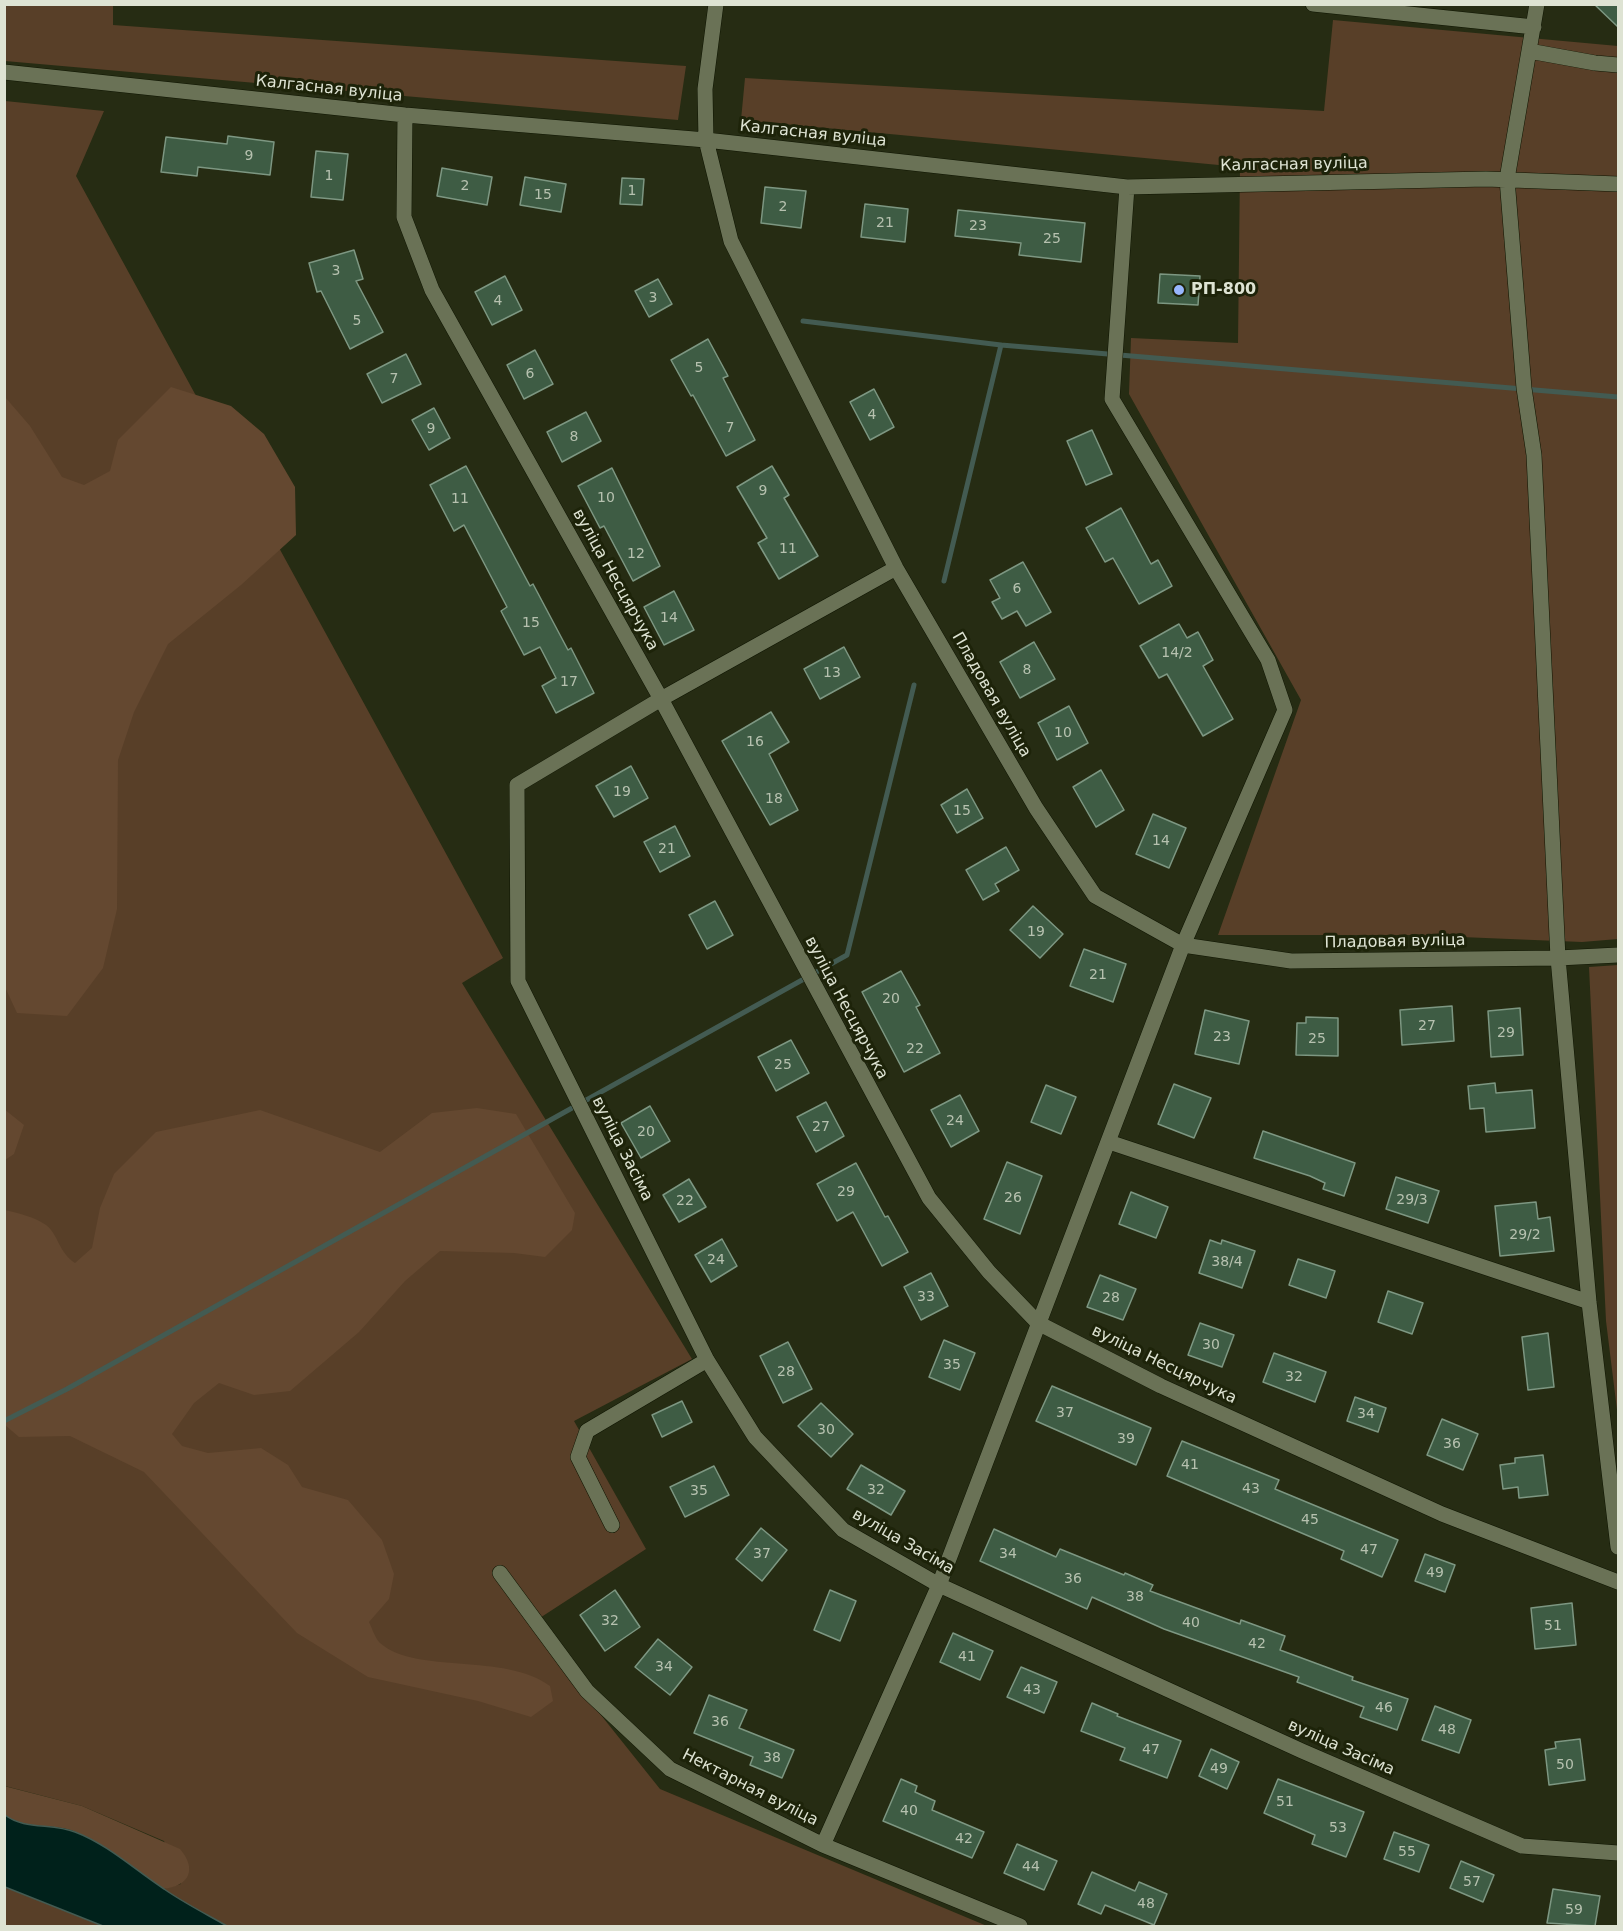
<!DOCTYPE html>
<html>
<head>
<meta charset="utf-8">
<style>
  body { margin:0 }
  #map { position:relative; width:1623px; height:1931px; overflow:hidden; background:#262c13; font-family:"DejaVu Sans",sans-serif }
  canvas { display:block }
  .frame { position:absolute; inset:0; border:6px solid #dee3d3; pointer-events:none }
</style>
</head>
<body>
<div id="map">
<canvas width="1623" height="1931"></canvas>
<div class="frame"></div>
</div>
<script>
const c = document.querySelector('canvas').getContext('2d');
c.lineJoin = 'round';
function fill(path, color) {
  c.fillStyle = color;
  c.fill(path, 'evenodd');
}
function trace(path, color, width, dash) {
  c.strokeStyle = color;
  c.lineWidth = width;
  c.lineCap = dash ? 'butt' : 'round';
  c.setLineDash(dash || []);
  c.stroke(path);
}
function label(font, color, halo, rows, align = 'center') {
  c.font = font + ' "DejaVu Sans",sans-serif';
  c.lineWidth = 6;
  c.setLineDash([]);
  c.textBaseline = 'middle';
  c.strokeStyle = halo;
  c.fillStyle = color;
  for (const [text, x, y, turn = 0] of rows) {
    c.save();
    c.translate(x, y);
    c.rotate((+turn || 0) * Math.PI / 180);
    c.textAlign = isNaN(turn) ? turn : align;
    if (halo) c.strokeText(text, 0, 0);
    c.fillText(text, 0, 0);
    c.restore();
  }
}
fill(new Path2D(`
  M4,5h109v20l573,41 -8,54 -673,-59z
  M1333,20l285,26v893l-36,3 -169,-7h-195l83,-235 -172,-306 2,-56 107,5 2,-176 -499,-47 4,-42 579,33z
  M5,101l99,10 -28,65 427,782 -41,25 230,376 -118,62 72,128 -117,76 131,164 327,137h-760l-30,-14 -34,-23 18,-5 -17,-43 -82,-35 -77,-20z
  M1618,965v453l-12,-97 -17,-354z
  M5,1887l98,39h-98z`), '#583f28');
fill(new Path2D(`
  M171,387l60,19 33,28 31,53 1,48 -55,50 -73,59 -34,68 -16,48 -1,149 -14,59 -36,48 -50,-3 -13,-28 1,-588 25,29 32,51 22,8 26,-14 8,-31z
  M477,1108l39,6 59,99 -3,17 -27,27 -31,-4 -74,-2 -35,30 -46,51 -69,59 -36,4 -35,-12 -25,20 -22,31 10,12 26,7 53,-5 27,17 14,22 46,13 34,40 12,34 -5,25 -20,23c3,6 6,16 11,21 37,32 124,9 170,43l3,15 -22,16 -53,-16 -110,-24 -71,-44 -153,-161 -74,-36 -51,1 -14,-12v-215c13,3 30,7 41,15 12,9 13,28 29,38l17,-15 8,-40 14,-34 42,-42 104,-22 120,42 52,-39z
  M4,1109l20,16 -10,29 -9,6z
  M4,1786l78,20 98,43c17,20 10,37 -17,40 -28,-20 -55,-43 -87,-57 -23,-10 -52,-1 -71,-17z`), '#644830');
const water = new Path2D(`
  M5,1815c19,15 47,8 70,17 32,12 60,38 89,57 20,14 42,25 63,37h-124l-98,-39z`);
fill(water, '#00211b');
trace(water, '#435b52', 1.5);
trace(new Path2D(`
  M803,321l198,24 617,52
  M944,581l57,-236
  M4,1421l63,-32 780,-434 67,-270`), '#435b52', 5);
const building = new Path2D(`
  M1594,4h24v23z
  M228,136l46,6 -4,33 -72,-8 -1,9 -36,-4 5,-35 61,7z
  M316,151l32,3 -5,46 -32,-3z
  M442,168l50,9 -5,28 -50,-9z
  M525,177l41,7 -5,28 -41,-7z
  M622,178l22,1 -2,26 -22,-1z
  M765,187l41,4 -5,37 -40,-5z
  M865,204l43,5 -3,33 -44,-5z
  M958,210l127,13 -4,39 -62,-7 2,-12 -66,-7z
  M354,250l9,29 -7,2 27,51 -33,17 -29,-58 -4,1 -8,-29z
  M1160,274l40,2 -2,29 -40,-2z
  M505,276l17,34 -30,15 -17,-33z
  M658,279l14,25 -23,13 -14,-26z
  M708,339l20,37 -5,2 32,62 -29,16 -33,-61 -2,1 -20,-36z
  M535,350l18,34 -29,15 -17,-34z
  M406,354l15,30 -39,19 -15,-29z
  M874,389l20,38 -24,13 -20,-38z
  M434,408l16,30 -21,12 -17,-30z
  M586,412l15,29 -39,21 -15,-30z
  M1092,430l20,44 -26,11 -19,-44z
  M466,466l64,120 3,-2 35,66 3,-2 23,45 -38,20 -14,-27 14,-8 -16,-31 -16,8 -23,-44 6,-4 -43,-82 -10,6 -24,-46z
  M772,466l17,29 -5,3 34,58 -39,23 -21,-36 9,-5 -30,-51z
  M612,468l48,98 -27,15 -29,-55 -4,2 -22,-42z
  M1121,508l30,56 7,-4 14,26 -33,18 -26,-46 -8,4 -19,-34z
  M1023,562l28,50 -25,14 -9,-15 -15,8 -10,-17 8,-4 -10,-18z
  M674,591l20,39 -30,15 -20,-38z
  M1179,624l8,14 11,-6 15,28 -10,6 30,53 -30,17 -36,-62 -8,4 -19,-32z
  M1034,642l21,37 -35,19 -20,-36z
  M844,647l16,30 -40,22 -16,-30z
  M1069,706l19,37 -31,17 -19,-37z
  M771,712l18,30 -20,12 29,56 -28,15 -48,-84z
  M631,766l17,32 -34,19 -18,-31z
  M1101,770l23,40 -28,17 -23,-40z
  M967,789l16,29 -26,15 -16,-28z
  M1153,814l33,14 -17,40 -33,-14z
  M675,826l15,30 -30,16 -16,-30z
  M1006,847l13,23 -24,14 4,7 -16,9 -17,-30z
  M715,901l18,34 -26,14 -18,-34z
  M1033,906l30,28 -23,24 -30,-28z
  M1084,949l42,15 -13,38 -43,-16z
  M901,971l19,34 -4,2 24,46 -36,19 -42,-80z
  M1452,1006l2,35 -52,4 -2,-35z
  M1520,1008l3,47 -32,2 -3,-46z
  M1205,1010l44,11 -10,43 -44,-10z
  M1306,1017l32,1v38l-42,-1 1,-32h9z
  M791,1040l18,33 -33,18 -18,-34z
  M1495,1083l1,10 36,-3 3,38 -49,4 -2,-24 -14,1 -2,-23z
  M1174,1084l37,14 -17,40 -36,-14z
  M1046,1085l30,12 -15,37 -30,-12z
  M960,1095l19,36 -28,16 -20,-37z
  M826,1102l18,34 -28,16 -19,-35z
  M650,1106l20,35 -29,17 -20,-35z
  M1263,1131l92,32 -11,33 -21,-7 2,-6 -15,-7 -56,-18z
  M1007,1162l35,14 -22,58 -36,-15z
  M856,1163l29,54 3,-1 20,36 -26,14 -29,-54 -16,9 -20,-37z
  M1396,1177l43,14 -11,32 -42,-14z
  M689,1179l17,28 -27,15 -16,-27z
  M1131,1192l37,15 -12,31 -37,-14z
  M1536,1202l2,17 12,-2 4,34 -54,5 -5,-50z
  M722,1239l15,27 -26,16 -16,-27z
  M1210,1240l11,4 1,-4 33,11 -13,37 -43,-15z
  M1298,1259l37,12 -9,27 -37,-13z
  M931,1273l17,33 -27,14 -17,-33z
  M1100,1275l36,14 -13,31 -36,-13z
  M1388,1291l35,12 -11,31 -34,-12z
  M1200,1323l34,12 -12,32 -34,-12z
  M1548,1333l6,54 -26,3 -6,-53z
  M944,1340l31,13 -15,37 -31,-13z
  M788,1342l24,47 -29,14 -23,-47z
  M1274,1353l52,19 -11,30 -52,-20z
  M1052,1386l99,42 -15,37 -100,-44z
  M1355,1397l31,11 -8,24 -31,-11z
  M682,1401l10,21 -30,15 -10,-22z
  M821,1403l32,31 -22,23 -33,-31z
  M1442,1419l36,15 -15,36 -36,-15z
  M1182,1441l97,39 -4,9 123,51 -16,37 -41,-18 3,-8 -177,-75z
  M1543,1455l5,40 -29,3 -1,-11 -15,2 -3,-24 15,-2v-5z
  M861,1465l44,26 -14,24 -44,-26z
  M714,1466l15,29 -44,22 -15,-30z
  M761,1528l26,22 -25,31 -26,-22z
  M994,1529l62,28 4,-8 64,26 1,-2 28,12 -3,6 90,33 1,-4 44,16 -5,14 73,27 -1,3 56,19 -11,31 -37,-13 4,-10 -67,-25 2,-5 -135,-48 -72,-32 -5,12 -107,-48z
  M1425,1554l30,11 -10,27 -30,-11z
  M615,1590l25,37 -35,24 -25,-36z
  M830,1590l26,11 -16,40 -26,-11z
  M1572,1603l4,42 -41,4 -4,-41z
  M953,1633l40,18 -13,29 -40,-18z
  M658,1639l34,28 -22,28 -35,-28z
  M1021,1667l36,15 -13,31 -37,-16z
  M709,1695l38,15 -8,18 55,22 -12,28 -32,-13 3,-8 -59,-24z
  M1092,1703l26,11 -1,2 64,25 -14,37 -47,-18 5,-12 -44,-17z
  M1435,1706l36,14 -12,33 -37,-13z
  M1580,1739l5,41 -36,5 -4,-35 11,-2 -1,-6z
  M1211,1749l28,13 -12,27 -28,-13z
  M901,1779l16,7 -2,6 20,9 -3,9 52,22 -12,26 -89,-37z
  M1278,1779l86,33 -18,45 -34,-13 3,-9 -51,-22z
  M1394,1832l35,13 -10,27 -35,-13z
  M1017,1844l40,17 -13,29 -40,-17z
  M1461,1861l33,14 -11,27 -33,-14z
  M1092,1872l43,19 4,-9 28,12 -13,31 -49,-20 -4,9 -23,-10z
  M1553,1889l47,7 -5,30 -48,-3z`);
fill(building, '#3e5c44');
trace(building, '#7d9782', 1.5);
const minor = new Path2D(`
  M716,4l-11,85 1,51 25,101 165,327 140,240 59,88 88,49 108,16 267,-3 60,-3
  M1313,4l221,23
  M1537,4l-30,175 17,209 10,67 24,503 31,344 29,245
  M1529,51l66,12 23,2
  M4,72l401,43 301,25 421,47 359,-8 132,5
  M405,115l-1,102 28,73 229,409 268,499 60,74 49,51 123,63 281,128 176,68
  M896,568l-235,131 -144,86 1,196 189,379 48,77 88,93 96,55 363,166 220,95 96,7
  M1109,1142l480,160
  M612,1525l-34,-68 9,-26 120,-71
  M500,1573l87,118 83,78 153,76 197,81
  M823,1845l116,-260 244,-640 102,-235 -17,-50 -156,-261 15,-212`);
trace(minor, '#0f1500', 16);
trace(minor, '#6a7256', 15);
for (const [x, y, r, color] of [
  [1179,290,6,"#97b6fd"]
]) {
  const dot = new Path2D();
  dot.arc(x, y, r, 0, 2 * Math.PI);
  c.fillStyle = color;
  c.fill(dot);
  trace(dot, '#1d2309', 2);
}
label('14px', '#b6c1af', null, [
  ["9",249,156],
  ["1",329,176],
  ["2",465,186],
  ["1",632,191],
  ["15",543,195],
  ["2",783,207],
  ["21",885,223],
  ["23",978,226],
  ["25",1052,239],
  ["3",336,271],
  ["3",653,298],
  ["4",498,301],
  ["5",357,321],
  ["5",699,368],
  ["6",530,374],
  ["7",394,379],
  ["4",872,415],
  ["7",730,428],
  ["9",431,429],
  ["8",574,437],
  ["9",763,491],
  ["10",606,498],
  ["11",460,499],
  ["11",788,549],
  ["12",636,554],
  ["6",1017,589],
  ["14",669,618],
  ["15",531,623],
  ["14/2",1177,653],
  ["8",1027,670],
  ["13",832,673],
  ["17",569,682],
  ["10",1063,733],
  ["16",755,742],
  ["19",622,792],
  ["18",774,799],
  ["15",962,811],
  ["14",1161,841],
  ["21",667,849],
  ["19",1036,932],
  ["21",1098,975],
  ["20",891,999],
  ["27",1427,1026],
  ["29",1506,1033],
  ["23",1222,1037],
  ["25",1317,1039],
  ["22",915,1049],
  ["25",783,1065],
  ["24",955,1121],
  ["27",821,1127],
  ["20",646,1132],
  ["29",846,1192],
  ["26",1013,1198],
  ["29/3",1412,1200],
  ["22",685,1201],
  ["29/2",1525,1235],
  ["24",716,1260],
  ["38/4",1227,1262],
  ["33",926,1297],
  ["28",1111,1298],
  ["30",1211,1345],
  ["35",952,1365],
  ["28",786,1372],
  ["32",1294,1377],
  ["37",1065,1413],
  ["34",1366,1414],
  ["30",826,1430],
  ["39",1126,1439],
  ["36",1452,1444],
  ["41",1190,1465],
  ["43",1251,1489],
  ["32",876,1490],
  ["35",699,1491],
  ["45",1310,1520],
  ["47",1369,1550],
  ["37",762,1554],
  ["34",1008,1554],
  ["49",1435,1573],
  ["36",1073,1579],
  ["38",1135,1597],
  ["32",610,1621],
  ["40",1191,1623],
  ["51",1553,1626],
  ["42",1257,1644],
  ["41",967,1657],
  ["34",664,1667],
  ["43",1032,1690],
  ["46",1384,1708],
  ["36",720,1722],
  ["48",1447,1730],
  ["47",1151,1750],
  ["38",772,1758],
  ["50",1565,1765],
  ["49",1219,1769],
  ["51",1285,1802],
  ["40",909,1811],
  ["53",1338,1828],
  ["42",964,1839],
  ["55",1407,1852],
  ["44",1031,1867],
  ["57",1472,1882],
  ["48",1146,1904],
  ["59",1574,1910]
]);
label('16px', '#dee3d3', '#1d2309', [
  ["Калгасная вуліца",329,89,6],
  ["Калгасная вуліца",813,134,6],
  ["Калгасная вуліца",1294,165,-1],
  ["вуліца Несцярчука",615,580,61],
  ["Пладовая вуліца",991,695,60],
  ["Пладовая вуліца",1395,942,-1],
  ["вуліца Несцярчука",846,1008,62],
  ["вуліца Засіма",622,1149,63],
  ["вуліца Несцярчука",1164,1365,26],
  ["вуліца Засіма",903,1542,30],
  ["вуліца Засіма",1341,1748,24],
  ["Нектарная вуліца",750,1788,27]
]);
label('bold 16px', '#dee3d3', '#1d2309', [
  ["РП-800",1191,290]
], 'left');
</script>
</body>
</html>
